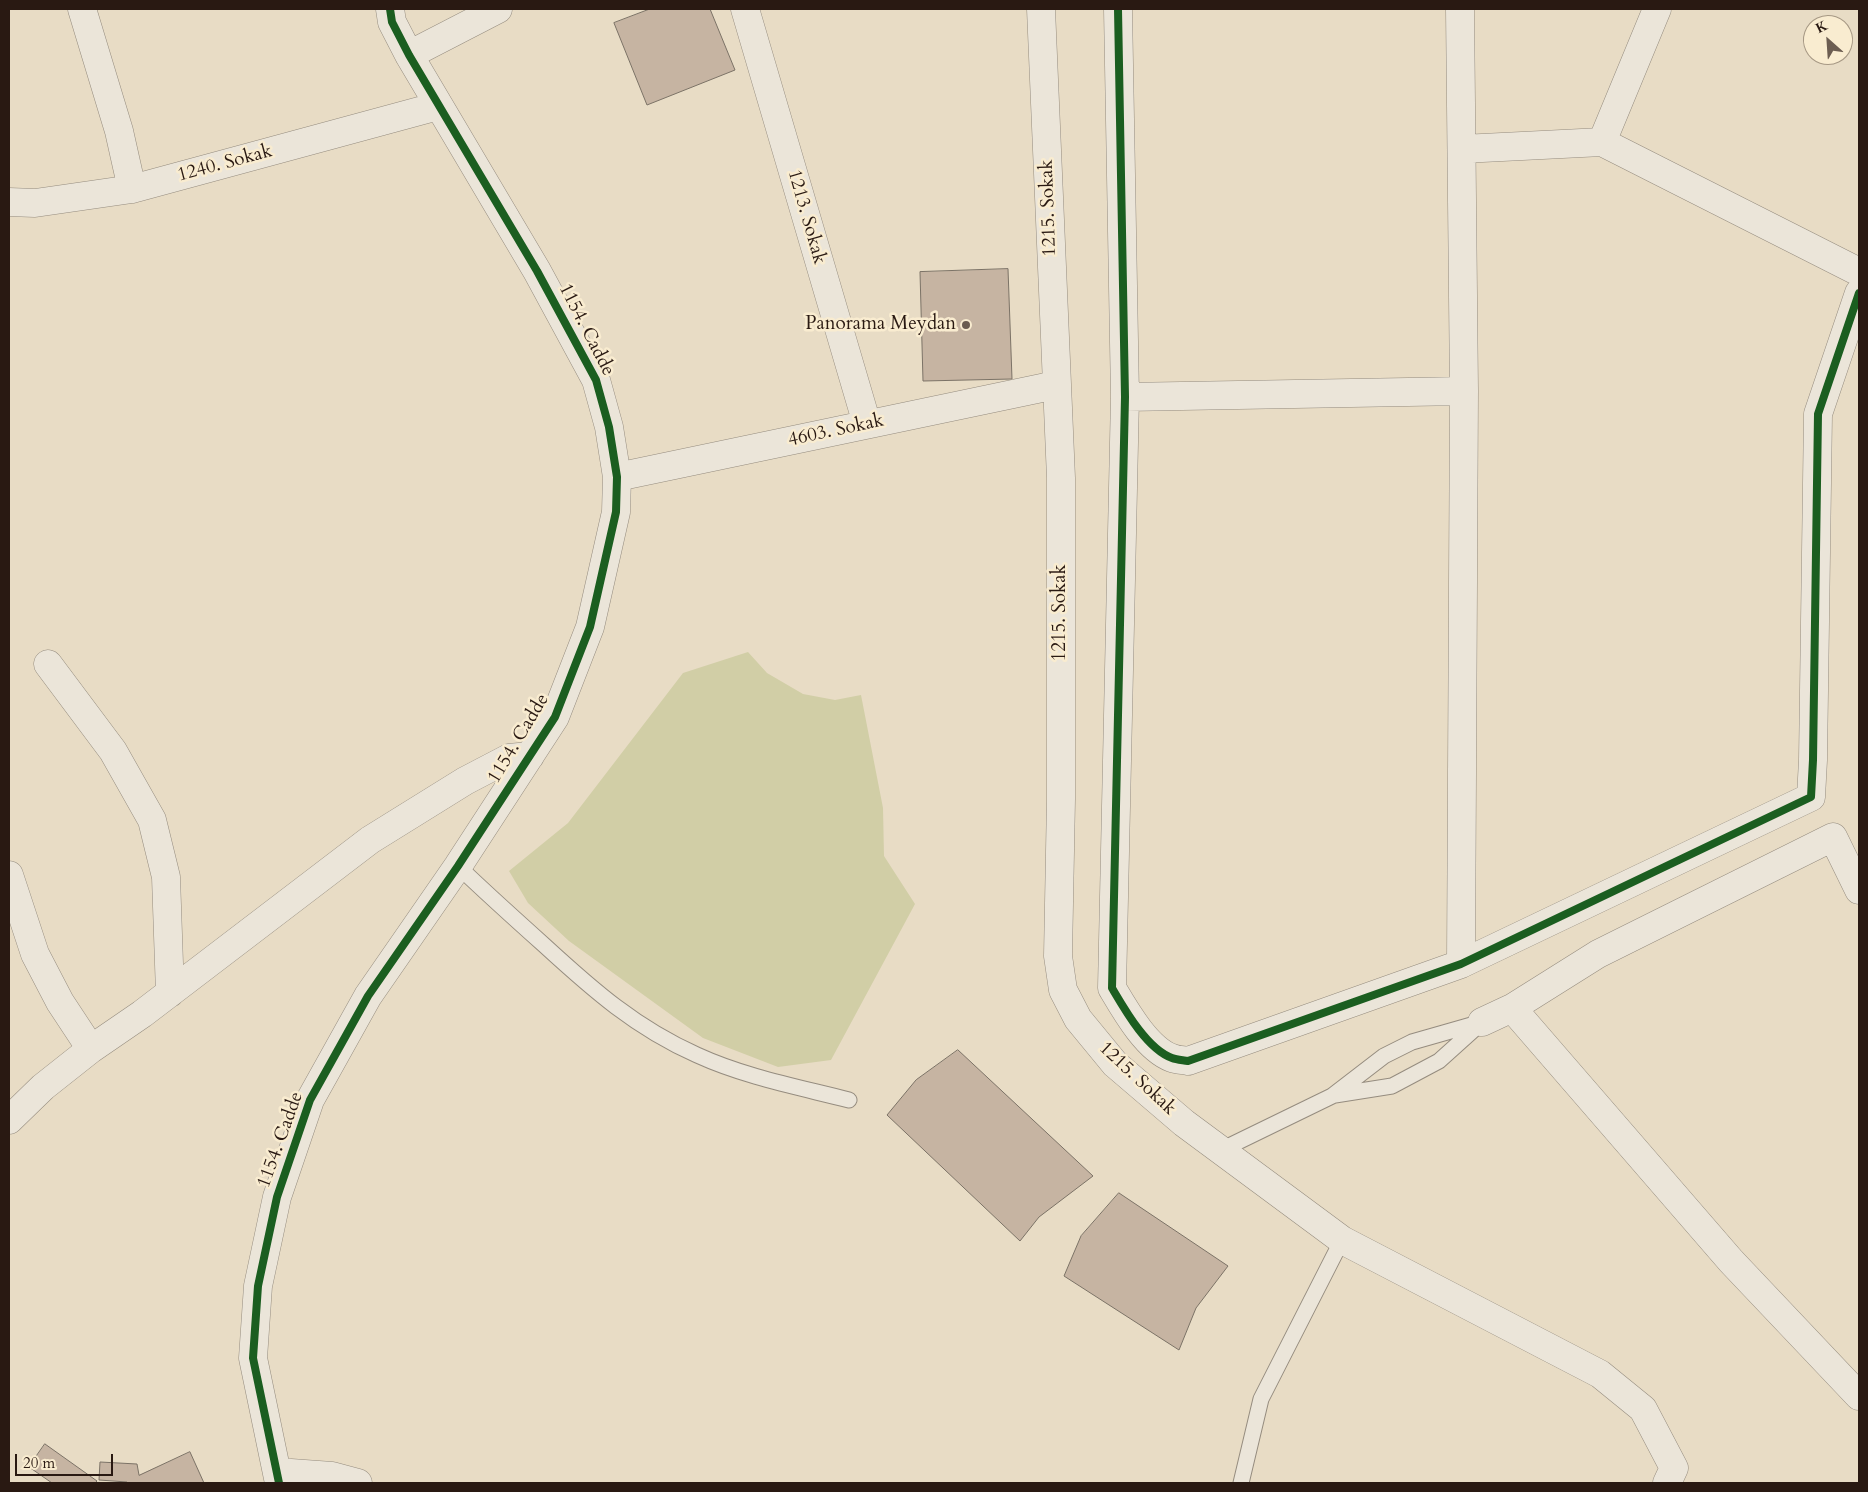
<!DOCTYPE html>
<html>
<head>
<meta charset="utf-8">
<style>
  body { margin:0 }
  #map { position:relative; width:1868px; height:1492px; overflow:hidden; background:#e8dcc5; font-family:Cardo,serif }
  canvas { display:block }
  .frame { position:absolute; inset:0; border:10px solid #291912; pointer-events:none }
  .north { position:absolute; left:1803px; top:15px; width:50px; height:50px; box-sizing:border-box; background:#f9ecd0; border:1px solid #a69884; border-radius:50%; rotate:334deg; font-size:14px; font-weight:700; line-height:20px; text-align:center; color:#291912 }
  .north::after { content:''; display:block; margin:auto; width:18px; height:22px; background:#6c5d51; clip-path:polygon(50% 0,100% 100%,50% 72%,0 100%) }
  .scale { position:absolute; left:15px; top:1454px; width:98px; height:22px; box-sizing:border-box; border:2px solid #291912; border-top:0; padding-left:6px; font-size:15px; line-height:18px; white-space:nowrap; color:#291912; -webkit-text-stroke:4px #f9ecd0; paint-order:stroke }
</style>
</head>
<body>
<div id="map">
<canvas width="1868" height="1492"></canvas>
<div class="frame"></div>
<div class="north">K</div>
<div class="scale">20 m</div>
</div>
<script>
const c = document.querySelector('canvas').getContext('2d');
c.lineJoin = 'round';
function fill(path, color) {
  c.fillStyle = color;
  c.fill(path, 'evenodd');
}
function trace(path, color, width, dash) {
  c.strokeStyle = color;
  c.lineWidth = width;
  c.lineCap = dash ? 'butt' : 'round';
  c.setLineDash(dash || []);
  c.stroke(path);
}
function label(font, color, halo, rows, align = 'center') {
  c.font = font + ' Cardo,serif';
  c.lineWidth = 5;
  c.setLineDash([]);
  c.textBaseline = 'middle';
  c.strokeStyle = halo;
  c.fillStyle = color;
  for (const [text, x, y, turn = 0] of rows) {
    c.save();
    c.translate(x, y);
    c.rotate((+turn || 0) * Math.PI / 180);
    c.textAlign = isNaN(turn) ? turn : align;
    if (halo) c.strokeText(text, 0, 0);
    c.fillText(text, 0, 0);
    c.restore();
  }
}
fill(new Path2D(`
  M748,652l19,21 36,21 32,6 26,-5 22,113 1,48 31,48 -84,156 -53,7 -75,-29 -134,-97 -41,-38 -19,-32 59,-48 115,-150z`), '#d1cea6');
const building = new Path2D(`
  M650,9h60l25,61 -88,35 -33,-82z
  M1008,269l4,110 -89,2 -3,-109z
  M958,1050l135,126 -54,41 -19,24 -133,-126 29,-35z
  M1119,1193l109,73 -32,42 -17,42 -115,-74 17,-40z
  M45,1444l52,37 -2,2h-43l-23,-16z
  M190,1452l14,31h-77v-1l-28,-2 1,-18 37,2 2,11z`);
fill(building, '#c6b4a2');
trace(building, '#7b7266', 1);
const service = new Path2D(`
  M458,866c28,27 57,53 86,79 49,45 92,83 153,110 48,22 101,32 152,45
  M1335,1095l57,-9 47,-25 40,-36
  M1219,1151l113,-55 52,-40 28,-14 70,-20
  M1241,1483l20,-84 81,-159`);
const minor = new Path2D(`
  M82,9l37,122 13,58
  M745,9l122,415
  M1041,9l20,469v321l-3,157 5,34 15,29 37,45 69,59 158,117 258,134 43,35 31,59 -7,15
  M1118,9l7,388 -13,591c13,22 35,61 60,70 5,2 11,2 16,3l273,-97 350,-167 2,-37 5,-346 41,-121
  M1460,9l4,382 -3,573
  M1657,9l-55,133 257,130
  M409,55l89,-46
  M1462,149l140,-7
  M9,202l26,1 97,-14 306,-83
  M1125,397l339,-6
  M617,477l439,-92
  M48,664l65,87 39,69 14,57 4,116
  M9,875l26,79 25,48 31,47
  M1512,1008l86,-54 235,-117 26,53
  M1482,1022l30,-14 219,253 128,135
  M9,1120l34,-33 48,-38 51,-35 228,-174 95,-59 44,-23 21,-2
  M277,1472l55,4 26,7
  M279,1483l-26,-125 5,-72 19,-89 33,-97 58,-104 90,-130 97,-149 35,-90 26,-115 1,-35 -8,-50 -13,-47 -59,-109 -128,-216 -17,-33 -2,-13`);
trace(service, '#958c7f', 17);
trace(minor, '#958c7f', 29);
trace(service, '#ebe5d9', 15);
trace(minor, '#ebe5d9', 28);
trace(new Path2D(`
  M1118,9l7,388 -13,591c13,22 35,61 60,70 5,2 11,2 16,3l273,-97 350,-167 2,-37 5,-346 41,-121
  M279,1483l-26,-125 5,-72 19,-89 33,-97 58,-104 90,-130 97,-149 35,-90 26,-115 1,-35 -8,-50 -13,-47 -59,-109 -128,-216 -17,-33 -2,-13`), '#1b5e20', 8);
for (const [x, y, r, color] of [
  [966,325,5,"#6c5d51"]
]) {
  const dot = new Path2D();
  dot.arc(x, y, r, 0, 2 * Math.PI);
  c.fillStyle = color;
  c.fill(dot);
  trace(dot, '#f9ecd0', 2);
}
label('19px', '#291912', '#f9ecd0', [
  ["1240. Sokak",225,164,-15],
  ["1215. Sokak",1049,208,-92],
  ["1213. Sokak",806,217,74],
  ["1154. Cadde",586,330,63],
  ["4603. Sokak",836,431,-12],
  ["1215. Sokak",1061,613,-90],
  ["1154. Cadde",519,739,-59],
  ["1215. Sokak",1137,1079,43],
  ["1154. Cadde",281,1140,-70]
]);
label('19px', '#291912', '#f9ecd0', [
  ["Panorama Meydan",956,325]
], 'right');
</script>
</body>
</html>
